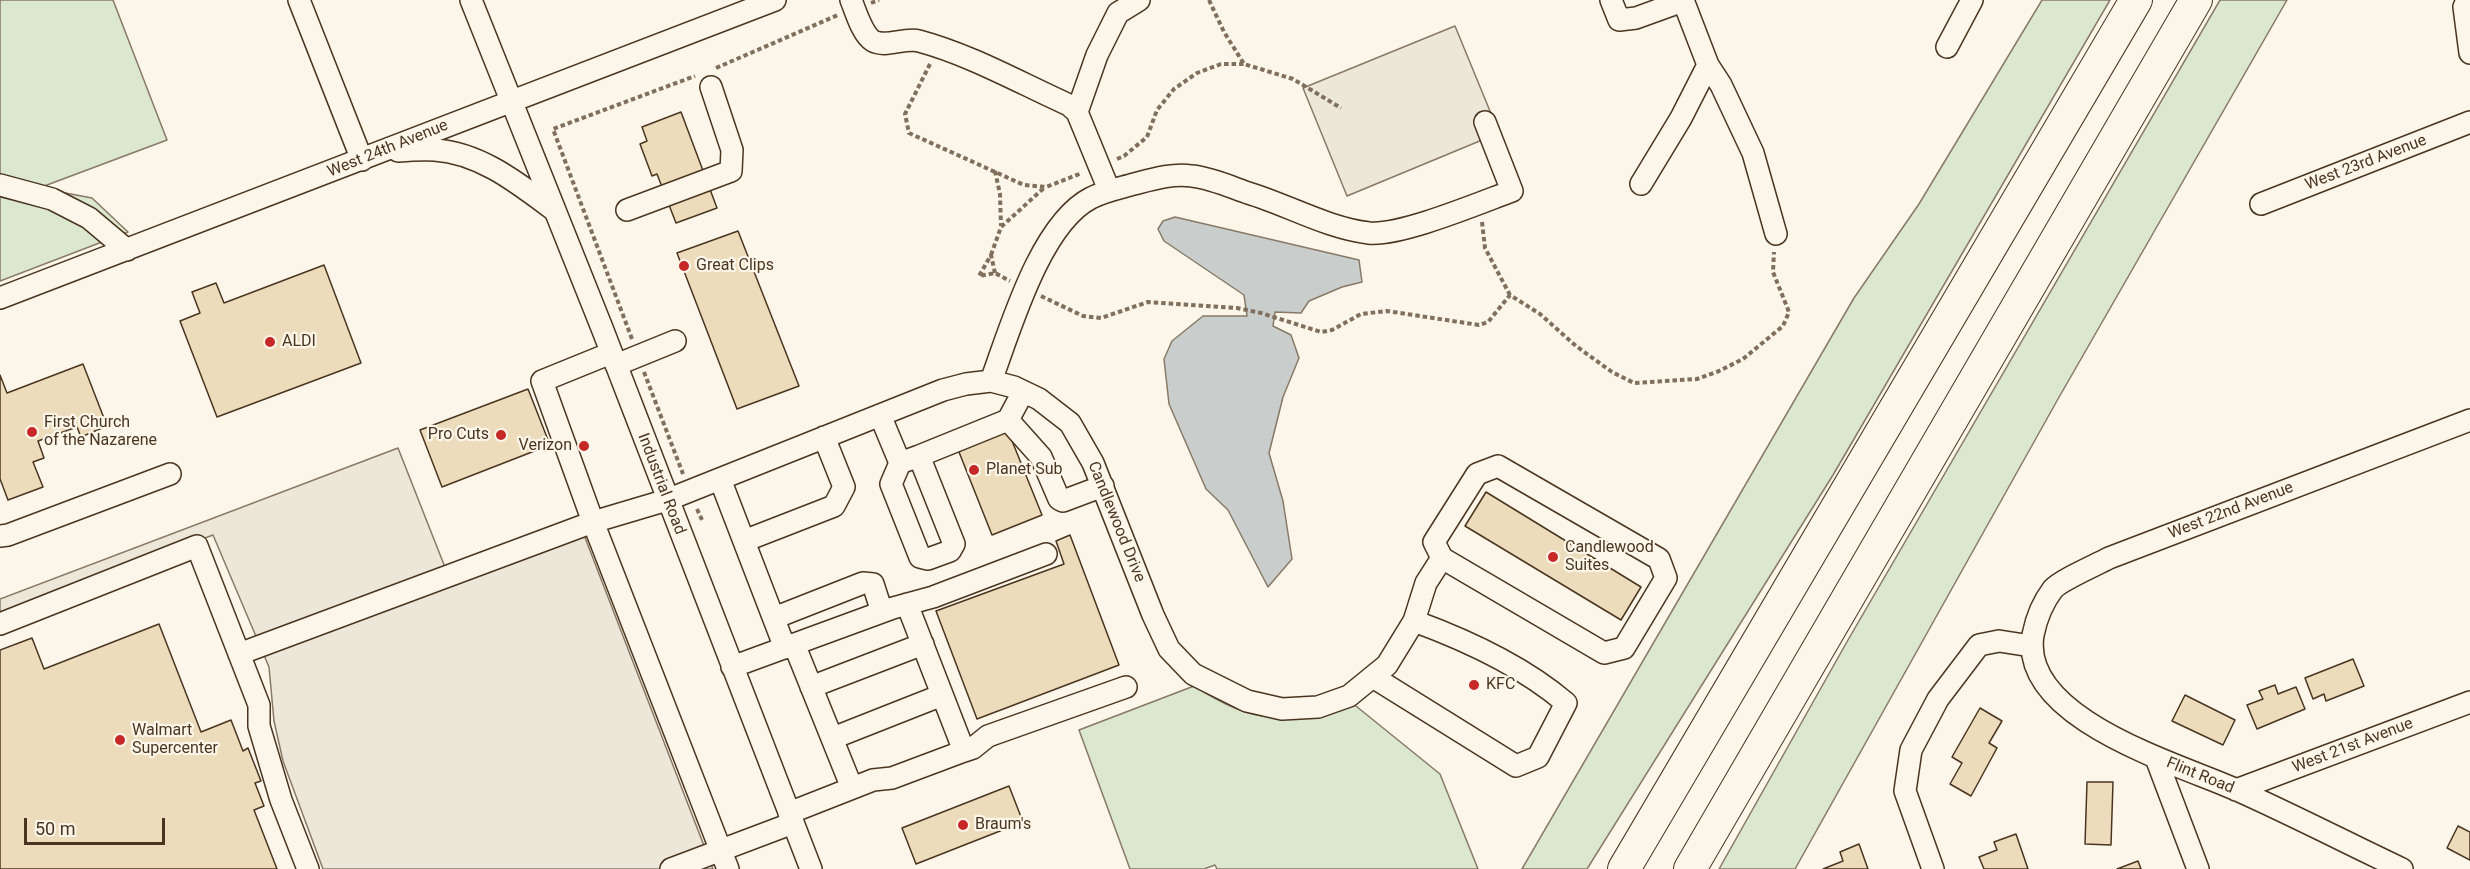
<!DOCTYPE html>
<html>
<head>
<meta charset="utf-8">
<style>
  body { margin:0 }
  #map { position:relative; width:2470px; height:869px; overflow:hidden; background:#fbf6e9; font-family:Roboto,sans-serif }
  canvas { display:block }
  .scale { position:absolute; left:24px; top:818px; width:141px; height:27px; box-sizing:border-box; border:3px solid #4a3520; border-top:0; padding-left:8px; font-size:18px; line-height:21px; white-space:nowrap; color:#4a3520; -webkit-text-stroke:4px #fbf6e9; paint-order:stroke }
</style>
</head>
<body>
<div id="map">
<canvas width="2470" height="869"></canvas>
<div class="scale">50 m</div>
</div>
<script>
const c = document.querySelector('canvas').getContext('2d');
c.lineJoin = 'round';
function fill(path, color) {
  c.fillStyle = color;
  c.fill(path, 'evenodd');
}
function trace(path, color, width, dash) {
  c.strokeStyle = color;
  c.lineWidth = width;
  c.lineCap = dash ? 'butt' : 'round';
  c.setLineDash(dash || []);
  c.stroke(path);
}
function label(font, color, halo, rows, align = 'center') {
  c.font = font + ' Roboto,sans-serif';
  c.lineWidth = 4.5;
  c.setLineDash([]);
  c.textBaseline = 'middle';
  c.strokeStyle = halo;
  c.fillStyle = color;
  for (const [text, x, y, turn = 0] of rows) {
    c.save();
    c.translate(x, y);
    c.rotate((+turn || 0) * Math.PI / 180);
    c.textAlign = isNaN(turn) ? turn : align;
    if (halo) c.strokeText(text, 0, 0);
    c.fillText(text, 0, 0);
    c.restore();
  }
}
const green = new Path2D(`
  M0,0h113l54,140 -128,48 53,10 36,34 -128,49z
  M2042,0h68l-277,475 -246,394h-65l332,-571 65,-94z
  M2220,0h67l-229,399 -263,470h-76l129,-229z
  M1194,686c64,40 86,37 157,16l89,72 38,95h-261l-2,-4 -11,4h-74l-51,-139z`);
fill(green, '#dce7d0');
trace(green, '#887966', 1.5);
const parking = new Path2D(`
  M1455,26l44,107 -152,63 -44,-108z
  M398,448l54,137 132,-50 129,334h-390l-40,-108 -9,-40 -5,-54 -56,-132 -213,81v-17z`);
fill(parking, '#ede7d9');
trace(parking, '#887966', 1.5);
const water = new Path2D(`
  M1175,217l184,43 3,22 -20,5 -33,14 -8,12 -26,-1 -2,14 18,9 8,23 -16,39 -14,56 14,48 9,58 -24,28 -40,-77 -22,-21 -37,-85 -5,-45 8,-18 31,-25h44l-3,-21 -80,-54 -6,-12 5,-8z`);
fill(water, '#c9cecd');
trace(water, '#887966', 1.5);
const building = new Path2D(`
  M681,112l36,96 -41,15 -19,-49 -5,2 -12,-32 7,-3 -5,-14z
  M738,231l61,155 -62,23 -60,-156z
  M324,265l37,98 -144,54 -37,-96 20,-8 -8,-21 24,-9 8,20z
  M83,364l24,62 -26,11 -4,-10 -39,14 6,17 -11,4 10,25 -35,13 -8,-21v-104l7,18z
  M528,389l22,56 -108,42 -22,-57z
  M1006,426l36,89 -50,20 -35,-88z
  M1486,492l155,95 -20,33 -156,-94z
  M1070,535l49,130 -142,54 -41,-108 128,-47 -8,-23z
  M159,624l42,108 30,-12 12,31 5,-3 13,33 -6,2 9,23 -10,4 23,59h-277v-219l32,-12 12,31z
  M2353,659l11,27 -38,15 -2,-7 -11,5 -8,-21z
  M2275,685l3,9 18,-7 9,22 -48,20 -10,-24 16,-6 -4,-8z
  M2185,695l50,25 -12,25 -51,-24z
  M1980,708l22,13 -13,22 8,5 -26,48 -21,-12 12,-21 -10,-6z
  M2087,782h26l-2,63 -26,-1z
  M1009,786l14,36 -107,42 -14,-36z
  M2458,826l12,6v28l-23,-12z
  M2016,834l12,35h-44l-5,-12 18,-7 -3,-8z
  M1859,844l9,25h-45l20,-8 -3,-9z
  M2138,861l3,8h-24z`);
fill(building, '#ecdcbc');
trace(building, '#4a3520', 1.5);
const minor = new Path2D(`
  M299,0l63,160
  M471,0l131,328 209,541
  M851,0c5,12 11,34 22,41 13,7 32,-4 46,0 52,14 101,42 150,64l8,7
  M1611,0l8,20 17,-2 47,-17
  M1683,0l25,65 13,20 32,68 23,81
  M2467,0l-3,7 6,46
  M1947,47l25,-47
  M398,151c12,-1 25,-2 37,-1 46,3 84,34 119,60
  M1641,184l40,-66 27,-53
  M0,185l52,14 37,19 38,32
  M1109,190l-32,-78 20,-57 21,-42 21,-13
  M2261,204l209,-82
  M627,210l104,-39 1,-21 -21,-63
  M0,298l775,-298
  M611,353l-69,28 51,141 135,347
  M616,365l59,-24
  M991,381c19,-51 49,-157 100,-183 13,-7 29,-10 43,-14 19,-5 39,-11 58,-8 19,2 39,11 56,17 40,12 79,35 121,40 32,3 110,-30 143,-42l-27,-69
  M880,415l20,48 -9,21 29,73 8,2 22,-8 4,-7 -35,-88 -19,7
  M1008,420l33,37 18,42 4,2 40,-15
  M919,456l89,-36 15,-28
  M720,479l65,169
  M0,536l8,-1 162,-61
  M744,541l90,-35 10,-19 -20,-50
  M907,604l57,147
  M774,618l89,-35 10,1 9,28
  M0,624l197,-78 62,159v21l22,74 27,69
  M794,644l58,144
  M239,654l354,-132 74,-22 276,-110 23,-6 25,-3 23,6 25,12 31,24 23,40 60,152 16,34 24,25 54,27 35,8 36,-2 31,-11 38,-31 27,-44 12,-38 16,-25 162,95 20,-5 42,-70 -7,-19 -161,-93 -21,8 -43,68 8,16
  M732,667l161,-59 40,-11 113,-43
  M1373,677l143,89 22,-9 28,-54c-42,-36 -100,-63 -152,-82
  M811,687l112,-43
  M833,738l109,-43
  M2156,758l42,111
  M2236,790l234,-88
  M789,813l84,-33 19,-2 72,-27 9,-3 15,-12 138,-49
  M671,869l122,-46
  M1933,869l-28,-78 6,-41 27,-51 41,-54 20,-4 32,5
  M2402,869c-55,-26 -109,-54 -165,-79 -58,-26 -218,-71 -204,-155 3,-15 10,-33 20,-46 8,-9 43,-24 56,-31l361,-138`);
const highway = new Path2D(`
  M1624,869l512,-869
  M1690,869l506,-869`);
trace(minor, '#4a3520', 24);
trace(highway, '#4a3520', 34);
trace(new Path2D(`
  M1209,0l15,32 20,32 49,15 48,29
  M871,3l8,-3
  M930,64l-25,50 4,19 115,52 22,2 36,-14
  M716,68l122,-53
  M1117,159l7,-3 23,-19 10,-27 17,-21 23,-16 24,-9h23
  M995,171l5,23 1,32
  M1482,222l3,26 25,47
  M991,255l10,-28 44,-40
  M995,273l-4,-18 -12,21 16,-3 15,8
  M1041,296l42,20 18,2 47,-16 89,6 24,5 60,19 11,-2 29,-16 26,-3 92,14 9,-3 22,-27 30,19 36,32 36,26 22,11 63,-4 22,-8 24,-12 40,-33 6,-14 -16,-40 1,-20
  M632,339l-79,-210 142,-53
  M644,372l39,102
  M697,509l6,13`), '#7f6f5c', 4, [4.5, 3]);
trace(minor, '#fbf6e9', 21);
trace(highway, '#fbf6e9', 32);
for (const [x, y, r, color] of [
  [684,266,6,"#c62828"],
  [270,342,6,"#c62828"],
  [32,432,6,"#c62828"],
  [501,435,6,"#c62828"],
  [584,446,6,"#c62828"],
  [974,470,6,"#c62828"],
  [1553,557,6,"#c62828"],
  [1474,685,6,"#c62828"],
  [120,740,6,"#c62828"],
  [963,825,6,"#c62828"]
]) {
  const dot = new Path2D();
  dot.arc(x, y, r, 0, 2 * Math.PI);
  c.fillStyle = color;
  c.fill(dot);
  trace(dot, '#fbf6e9', 2);
}
label('16px', '#4a3520', '#fbf6e9', [
  ["West 24th Avenue",388,149,-22],
  ["West 23rd Avenue",2366,163,-21],
  ["Industrial Road",661,484,69],
  ["West 22nd Avenue",2231,511,-21],
  ["Candlewood Drive",1116,522,68],
  ["West 21st Avenue",2353,746,-21],
  ["Flint Road",2200,776,22]
]);
label('16px', '#4a3520', '#fbf6e9', [
  ["Great Clips",696,266],
  ["ALDI",282,342],
  ["First Church",44,423],
  ["of the Nazarene",44,441],
  ["Pro Cuts",489,435,"right"],
  ["Verizon",572,446,"right"],
  ["Planet Sub",986,470],
  ["Candlewood",1565,548],
  ["Suites",1565,566],
  ["KFC",1486,685],
  ["Walmart",132,731],
  ["Supercenter",132,749],
  ["Braum's",975,825]
], 'left');
</script>
</body>
</html>
